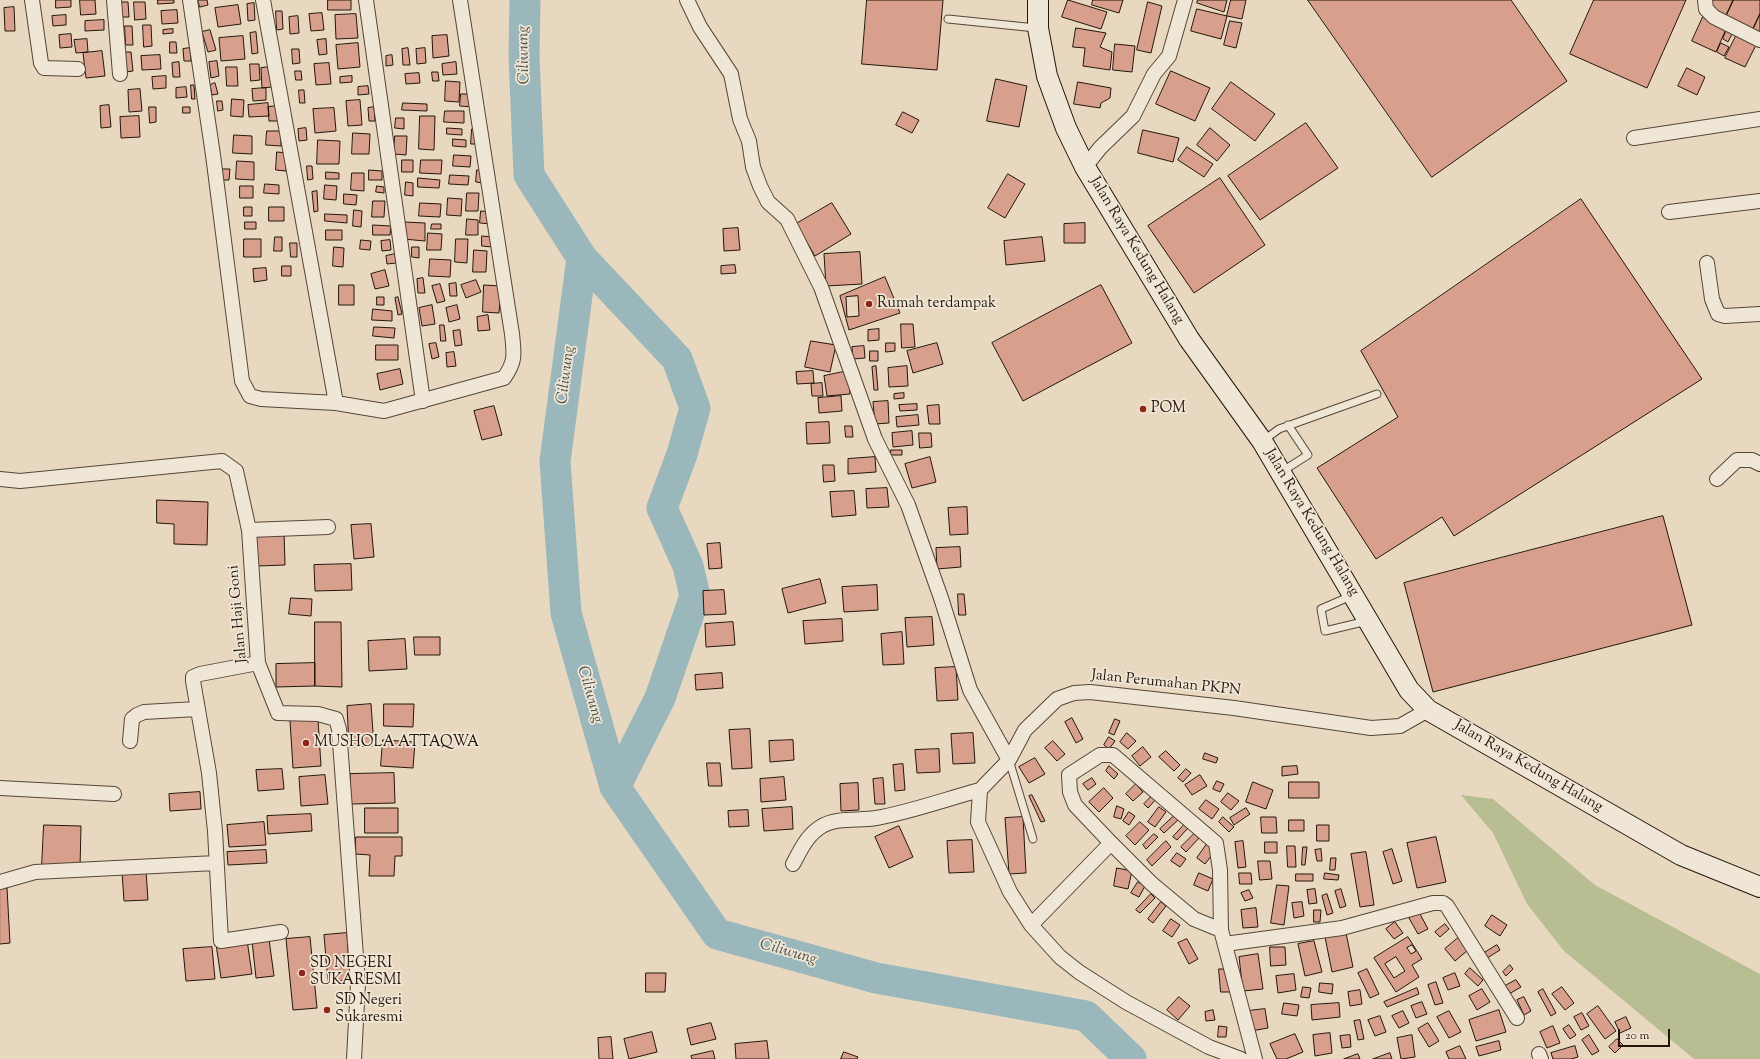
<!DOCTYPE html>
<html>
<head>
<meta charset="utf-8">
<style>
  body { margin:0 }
  #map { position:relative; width:1760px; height:1059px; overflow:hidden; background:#e8d8c0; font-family:"Sorts Mill Goudy",serif }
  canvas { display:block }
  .scale { position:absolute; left:1618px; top:1029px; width:52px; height:18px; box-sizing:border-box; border:2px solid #24160b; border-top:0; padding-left:5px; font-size:12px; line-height:14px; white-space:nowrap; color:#24160b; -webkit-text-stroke:3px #f0e6d6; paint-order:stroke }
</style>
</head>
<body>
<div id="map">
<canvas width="1760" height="1059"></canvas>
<div class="scale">20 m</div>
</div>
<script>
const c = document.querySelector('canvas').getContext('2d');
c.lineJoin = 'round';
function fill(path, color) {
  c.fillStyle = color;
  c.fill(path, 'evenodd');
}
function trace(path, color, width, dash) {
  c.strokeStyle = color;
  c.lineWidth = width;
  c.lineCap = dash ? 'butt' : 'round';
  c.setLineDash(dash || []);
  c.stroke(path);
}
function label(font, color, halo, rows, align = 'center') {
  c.font = font + ' "Sorts Mill Goudy",serif';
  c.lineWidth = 3.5;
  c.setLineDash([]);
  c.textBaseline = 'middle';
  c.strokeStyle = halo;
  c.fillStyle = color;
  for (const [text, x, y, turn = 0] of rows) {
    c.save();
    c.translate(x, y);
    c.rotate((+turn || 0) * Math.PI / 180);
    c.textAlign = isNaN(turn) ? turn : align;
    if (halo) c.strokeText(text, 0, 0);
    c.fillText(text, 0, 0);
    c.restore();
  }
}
fill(new Path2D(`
  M1461,795l32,4 102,86 165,89v85h-66l-130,-108 -37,-47 -34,-71z`), '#b8be91');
trace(new Path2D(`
  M525,0l-1,56 5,119 53,83 -27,203 11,152 49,174 102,147 159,44 210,38 45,43
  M582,258l95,101 18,49 -13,46 -20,54 26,58 7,30 -35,102 -45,89`), '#9ab8bb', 31);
const building = new Path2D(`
  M56,0h15v7l-15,1z
  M80,0h15l1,14 -15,1z
  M158,0h16v3l-16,1z
  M198,0h9l1,5 -8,2z
  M328,0h23v10h-23z
  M867,0h76l-6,70 -75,-6z
  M1068,0l39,12 -6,17 -39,-12z
  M1093,0h30l-4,13 -27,-8z
  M1198,0h29l-3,12 -27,-9z
  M1231,0h15l-4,19 -15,-3z
  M1308,0h203l56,81 -135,96z
  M1594,0h92l-39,88 -77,-34z
  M1711,0h22l-7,15 -18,-8z
  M1734,0h26v14l-7,15 -27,-12z
  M121,2h7l1,15h-7z
  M134,2h11l1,17 -11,1z
  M1148,2l14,4 -11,47 -14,-3z
  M254,3l1,17 -7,1 -1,-17z
  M238,5l3,19 -23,3 -3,-19z
  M14,7l1,24h-10l-1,-23z
  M1197,9l30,7 -6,23 -30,-8z
  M177,10l1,13 -16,1 -1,-13z
  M276,11h6l1,18 -6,1z
  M322,13l2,17 -13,1 -2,-17z
  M356,14l2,24 -22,1 -1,-24z
  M1760,14v18l-7,-3z
  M66,15v10l-13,1 -1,-10z
  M298,16l1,17 -9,1 -1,-17z
  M1703,17l24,10 -11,25 -24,-11z
  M104,20v10l-19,1v-10z
  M1230,21l12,2 -6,25 -12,-3z
  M143,25h8l1,21 -8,1z
  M125,26h7l1,19h-7z
  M1076,28l30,5 -6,14 12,5 -2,18 -27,-4 2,-18 -12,-1z
  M173,29v4l-10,1v-4z
  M1727,29l6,3 -5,10 -5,-3z
  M210,30l6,20 -8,2 -6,-20z
  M256,32l2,21 -6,1 -2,-21z
  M71,34l1,13 -12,1 -1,-13z
  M1737,34l20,9 -12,24 -20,-9z
  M447,35l2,21 -16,2 -1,-22z
  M243,36l2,23 -24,2 -2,-23z
  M87,39l1,13 -12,1 -2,-13z
  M326,39l1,15 -8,1 -2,-15z
  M170,42h6l1,11h-7z
  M358,43l2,24 -22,2 -2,-24z
  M1721,43l8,4 -5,9 -7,-4z
  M1115,44l20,2 -3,26 -19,-2z
  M190,48l1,13h-7l-1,-12z
  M408,48l2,17h-7l-1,-16z
  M425,48l1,15 -9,1 -1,-15z
  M292,49h7l1,14 -7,1z
  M102,51l3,25 -19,2 -3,-25z
  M125,52h6l2,19 -7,1z
  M160,55l1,14 -19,1 -1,-14z
  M392,55l1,10 -7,1v-10z
  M217,61l2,15 -8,2 -2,-16z
  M179,62l1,15h-7l-1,-14z
  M456,62l1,12 -14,1 -1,-11z
  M329,63l2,21 -15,1 -2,-21z
  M250,64h9l1,16 -9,1z
  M226,67h11l1,19h-11z
  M271,67l1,20 -10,1 -1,-20z
  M1687,68l18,9 -8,18 -19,-9z
  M295,71h6l1,9h-6z
  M1171,71l39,17 -15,33 -39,-17z
  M432,72h6l1,9h-6z
  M419,73l1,10 -14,1 -1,-10z
  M166,76v12l-13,1 -1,-12z
  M352,76v6l-12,1v-6z
  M996,79l31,7 -8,41 -32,-6z
  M446,81l14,1 -1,20 -14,-1z
  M1078,82l33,6 -1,10 -9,5 -1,5 -26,-4z
  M1231,82l44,32 -20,27 -43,-32z
  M215,83l3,11 -6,1 -2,-10z
  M191,85h3l1,14h-3z
  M368,86l1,8 -11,1v-8z
  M186,87l1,10 -11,1v-10z
  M266,88v12l-13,1 -1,-12z
  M140,89l2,22 -13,1 -1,-22z
  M299,90h5l1,13h-5z
  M461,94h13l-1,13 -13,-1z
  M232,99l12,1 -1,17 -12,-1z
  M360,100l2,25 -14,1 -2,-25z
  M217,101h5l1,9 -5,1z
  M268,103l1,13 -20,1 -1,-12z
  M403,103l24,1v7l-25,-1z
  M109,105l2,22 -10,1 -1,-22z
  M278,106l1,15h-10l-1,-14z
  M149,107h7v15l-6,1z
  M183,107h7v6h-7z
  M374,107l1,14h-6l-1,-13z
  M334,108l2,23 -21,2 -2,-24z
  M445,111h19v12l-20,-1z
  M903,112l16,8 -7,13 -16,-8z
  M139,116l1,21 -19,1 -1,-21z
  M420,116h15l-1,34 -15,-1z
  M396,118h8v11l-9,-1z
  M1306,123l32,45 -78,52 -32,-44z
  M306,128l1,12 -8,1 -1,-12z
  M447,128l15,1v6l-15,-1z
  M1210,128l20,17 -13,16 -20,-16z
  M472,129h8l-1,15h-8z
  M1143,130l36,8 -6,24 -35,-9z
  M267,131h14v15l-15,-1z
  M353,133l17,1 -1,20h-17z
  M234,135l18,1v18l-19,-1z
  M395,136h12l-1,19 -12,-1z
  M453,139l13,1v7l-13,-1z
  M318,140l22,1 -1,23h-22z
  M1187,147l26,17 -9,13 -26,-17z
  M277,152l10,1 -1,18 -10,-1z
  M454,155l17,1 -1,11 -17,-1z
  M402,160h11v12h-11z
  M421,160h21l-1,14 -21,-1z
  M237,161l17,1v18l-18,-1z
  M307,166h5l1,13 -5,1z
  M221,169h9l-1,11h-9z
  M369,170l13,1v9h-13z
  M477,170h7l-1,13 -7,-1z
  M326,172l13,1v6h-13z
  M352,173h12v18l-13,-1z
  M1008,174l17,10 -20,34 -17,-10z
  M450,175l19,1 -1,9 -19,-1z
  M418,178l22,2 -1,8 -21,-1z
  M1220,178l45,67 -71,48 -46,-67z
  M406,182l7,1v13l-8,-1z
  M265,184l14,1v9l-15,-1z
  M325,185l12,1 -1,14 -12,-1z
  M240,186h13v12h-13z
  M377,186l7,1v6l-8,-1z
  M317,191l1,20 -4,1 -2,-20z
  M467,193h12l-1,18h-12z
  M344,194l13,1 -1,10 -12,-1z
  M448,198l14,1 -1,17 -14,-1z
  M1581,199l121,180 -248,157 -12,-19 -66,42 -59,-91 81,-51 -37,-66z
  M373,201h12l-1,16h-12z
  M420,203l21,1 -1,13 -21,-1z
  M832,203l19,31 -36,22 -19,-32z
  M244,207h8v9h-8z
  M269,207h15v14h-15z
  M354,210l8,1 -1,16 -8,-1z
  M481,211l10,1v12l-11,-1z
  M325,214l22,1v8l-22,-2z
  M467,219l11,1v15h-12z
  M245,222h11v7h-11z
  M404,222l21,1v18l-22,-2z
  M1085,223v20h-21v-19z
  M432,224h9v5h-10z
  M373,225l18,1 -1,9h-17z
  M738,228l2,22 -16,1 -1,-22z
  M326,230h16v10h-16z
  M428,233l14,1 -1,16h-14z
  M482,236l10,1v10l-10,-1z
  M275,237h7v14h-8z
  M1042,237l3,24 -39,4 -2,-24z
  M244,239h17v18h-17z
  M456,239h12l-1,24 -12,-1z
  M361,240l10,1 -1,9 -10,-1z
  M390,240l1,10 -9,1 -1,-10z
  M290,243h7v14h-6z
  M334,247l10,1 -1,19 -10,-1z
  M412,247h7v11l-7,-1z
  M474,250l13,1 -1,21h-13z
  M860,252l2,32 -36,2 -2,-32z
  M395,254l1,9 -9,1 -1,-8z
  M430,259l21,1 -1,17 -21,-1z
  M735,265l1,8 -15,1v-8z
  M282,266h9v10h-9z
  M266,268l1,12 -13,2 -1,-13z
  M385,270l4,16 -14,3 -4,-15z
  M885,277l15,36 -51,17 -9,-34z
  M423,278l2,15h-7l-1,-14z
  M476,280l5,12 -15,6 -5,-13z
  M456,283l1,13h-7l-1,-12z
  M440,284l5,17 -8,2 -5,-17z
  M339,285h15v20h-15z
  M484,285l17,1 -2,27 -16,-1z
  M1101,285l31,58 -109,58 -31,-58z
  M858,296l1,20 -12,1 -1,-20z
  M377,297h7v8h-7z
  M398,297l4,17 -4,1 -3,-17z
  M432,305l3,19 -13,2 -3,-18z
  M457,305l3,14 -11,3 -3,-14z
  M373,309l19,2v10l-20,-1z
  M488,315l2,15 -12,1 -1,-14z
  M901,324h12l2,23 -13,1z
  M440,325h4l2,16h-5z
  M374,327l21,1 -1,10 -21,-2z
  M879,329v11l-11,1v-11z
  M460,330l2,15 -7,1 -2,-15z
  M811,341l25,4 -6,27 -25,-5z
  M436,343l3,14 -7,2 -3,-15z
  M886,343h9v8l-9,1z
  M937,343l6,21 -30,9 -6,-22z
  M376,345h22v15h-22z
  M864,346l1,12 -12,1 -1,-12z
  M870,351h8v10h-8z
  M454,352l2,14 -9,1 -1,-14z
  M876,366l2,24h-4l-2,-23z
  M907,366l1,20 -19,1 -1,-19z
  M400,369l3,15 -23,6 -3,-16z
  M813,371l1,12 -17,1 -1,-12z
  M848,371l2,23 -23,2 -3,-20z
  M822,383l1,13h-11l-1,-12z
  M904,393v5l-10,1v-5z
  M841,396l1,15 -23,2 -1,-15z
  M888,401l1,22 -14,1 -2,-22z
  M917,404v6l-17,1 -1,-6z
  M939,405l1,19h-11l-2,-18z
  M494,406l8,29 -20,5 -8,-29z
  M918,415l1,10 -22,2 -1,-10z
  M829,422l1,21 -23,1 -1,-21z
  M845,426h7l1,11h-7z
  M912,431l1,14 -20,2 -1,-14z
  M919,433h12l1,14 -12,1z
  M891,450h11v5h-11z
  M875,457l1,15 -28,2v-15z
  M930,457l6,25 -24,6 -7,-24z
  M823,465h11l1,16 -11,1z
  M887,488l2,19 -22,1 -1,-19z
  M854,491l2,24 -24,2 -2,-25z
  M157,500l51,2 -1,43 -33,-1v-20l-17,-1z
  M967,507l1,27 -18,1 -2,-27z
  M1663,516l29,109 -259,67 -29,-109z
  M371,524l3,33 -20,2 -3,-34z
  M284,531l1,34 -27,1 -2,-34z
  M720,543l2,25 -13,1 -2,-25z
  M960,547l1,20 -24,2 -1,-21z
  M351,564l1,26 -37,1 -1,-26z
  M820,579l6,24 -38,10 -6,-24z
  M877,585l1,25 -34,2 -2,-25z
  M724,590l2,24 -22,1 -1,-24z
  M958,594h6l2,21h-7z
  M291,598l21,1 -1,17 -22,-2z
  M932,617l2,28 -27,2 -2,-29z
  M842,619l1,22 -38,3 -2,-23z
  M315,622h26l1,65 -27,-1z
  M733,622l2,23 -29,2 -1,-23z
  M902,632l2,32 -21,1 -2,-31z
  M414,637h26v18h-25z
  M405,639l2,30 -38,2 -1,-30z
  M315,663v23l-39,1v-23z
  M956,667l2,33 -21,1 -2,-33z
  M722,673l1,15 -27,2 -1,-15z
  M371,704l3,42 -25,1 -2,-41z
  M384,704h30l-1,23 -29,-1z
  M1072,718l11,21 -7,4 -11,-21z
  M318,719l3,47 -28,2 -3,-47z
  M1115,719l5,2 -6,14 -5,-2z
  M750,729l2,39 -20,1 -3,-39z
  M973,733l2,30 -22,1 -2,-30z
  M1127,733l9,8 -8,8 -8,-7z
  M1109,737l6,4 -6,8 -5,-4z
  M383,740l32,2 -2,26 -32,-2z
  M793,740l1,20 -24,2 -1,-21z
  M1053,741l12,13 -8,7 -12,-13z
  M1143,747l8,10 -11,9 -8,-10z
  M939,749l1,23 -23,1 -2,-23z
  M1166,751l14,14 -6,6 -15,-14z
  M1205,753l13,5 -2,5 -13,-4z
  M1035,758l10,16 -16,9 -10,-16z
  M707,763h13l2,23h-13z
  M903,764l2,26 -10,1 -2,-26z
  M1109,766l9,8 -4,5 -8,-8z
  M1297,766l1,8 -16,2v-9z
  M282,769l2,20 -26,2 -2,-21z
  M1186,769l5,4 -8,9 -5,-4z
  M394,773l1,30 -44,1 -1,-30z
  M325,775l3,29 -27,2 -2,-29z
  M1200,775l7,11 -15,9 -7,-10z
  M784,777l2,23 -25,2 -1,-23z
  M883,778l2,26h-10l-2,-25z
  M1092,778l4,6 -8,6 -5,-6z
  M1217,781l7,3 -4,8 -7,-3z
  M1253,782l20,8 -7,19 -20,-7z
  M1289,782h30v16h-30z
  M858,783l1,27 -18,1 -1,-27z
  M1136,784l7,8 -10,9 -7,-7z
  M1104,788l9,10 -14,14 -10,-10z
  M200,792l1,17 -31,2 -1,-17z
  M1228,793l11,8 -8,9 -10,-8z
  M1154,794l4,3 -10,11 -4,-4z
  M1032,795l13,26 -4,1 -12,-26z
  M1206,800l13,9 -7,10 -13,-10z
  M1117,806l7,3 -3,10 -7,-2z
  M792,807l1,22 -29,2 -2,-22z
  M1159,807l7,5 -11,15 -7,-5z
  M365,808h33v25h-33z
  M1246,808l4,6 -16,11 -4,-7z
  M748,810l1,16 -20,1 -1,-16z
  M1129,812l6,4 -6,9 -6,-4z
  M311,814l1,17 -44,3 -1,-18z
  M1174,816l4,4 -14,13 -4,-4z
  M1023,817l3,56 -17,1 -4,-56z
  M1223,817l11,10 -5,5 -10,-10z
  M1261,817h15l1,16h-15z
  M1289,820h15v11h-15z
  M264,822l2,23 -37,2 -2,-22z
  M1140,822l9,8 -14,15 -9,-9z
  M44,825l37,1 -1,42 -38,-2z
  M1184,825l4,3 -11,12 -4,-3z
  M1317,825h12v16h-12z
  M899,826l14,31 -24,11 -14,-31z
  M1154,834l4,3 -12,12 -3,-4z
  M1194,834l5,4 -13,14 -5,-5z
  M356,837h46v19h-7l-1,20h-25l1,-21 -14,-1z
  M1436,837l10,45 -29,6 -10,-45z
  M972,840l2,32 -25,1 -2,-32z
  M1166,841l5,6 -19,19 -5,-6z
  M1243,841l3,26 -8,1 -3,-26z
  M1265,842h12v11h-12z
  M1207,844l8,7 -10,13 -8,-6z
  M1287,846h8l1,21h-8z
  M1303,847h4l-2,18h-3z
  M1321,849l1,12h-5l-2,-11z
  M1392,849l10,32 -9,3 -10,-32z
  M266,850l1,13 -39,2 -1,-13z
  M1366,852l8,53 -14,2 -9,-53z
  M1177,853l9,6 -6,8 -9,-6z
  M1331,858h5l-1,12h-5z
  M1258,861h12l2,18 -12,1z
  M1117,868l15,3 -4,18 -14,-3z
  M146,871l2,29 -24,1 -2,-29z
  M1199,873l14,6 -5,12 -14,-6z
  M1239,873h12l1,11h-12z
  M1325,873l14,2 -1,5 -14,-1z
  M1296,874h17v7h-17z
  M1138,882l7,4 -6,11 -8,-4z
  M1277,885l12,1 -5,39 -13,-2z
  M0,888h7l3,55 -10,1z
  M1315,889l2,14 -8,1 -2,-14z
  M1341,889l5,17 -6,2 -5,-17z
  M1249,890l4,8 -8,3 -4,-8z
  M1151,894l4,4 -15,15 -4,-3z
  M1327,894l6,19 -6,2 -5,-19z
  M1161,902l5,4 -13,17 -5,-4z
  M1302,902l2,14 -10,2 -2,-15z
  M1256,908l2,19 -15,1 -2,-18z
  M1314,910h7l-1,12h-6z
  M1419,912l9,17 -10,5 -9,-16z
  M1492,915l15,10 -7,11 -15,-10z
  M1171,919l9,6 -8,12 -9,-6z
  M1395,922l8,11 -9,6 -8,-10z
  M1445,924l4,5 -9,8 -5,-5z
  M347,933l3,47 -22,2 -4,-47z
  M1346,933l7,34 -21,5 -7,-35z
  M310,937l7,71 -24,2 -7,-71z
  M1408,937l14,22 -10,6 7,12 -23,15 -22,-34z
  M1458,938l10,12 -13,11 -10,-12z
  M269,939l5,37 -18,2 -4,-37z
  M1187,939l11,20 -9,5 -11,-21z
  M247,940l5,34 -31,4 -5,-34z
  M1314,941l8,31 -17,4 -7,-32z
  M1412,945l4,6 -5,3 -4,-6z
  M1497,945l3,5 -16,10 -3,-5z
  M212,947l3,32 -29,2 -3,-32z
  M1270,947h15l1,18 -15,1z
  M1258,954l5,35 -20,2 -4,-34z
  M1396,957l9,14 -11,7 -9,-14z
  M1510,965l3,4 -7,7 -3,-4z
  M1470,968l13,12 -5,6 -13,-12z
  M1219,969h10l2,23h-10z
  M1367,969l12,25 -9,4 -12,-25z
  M646,973h20l-1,19h-19z
  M1455,973l5,13 -12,4 -5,-12z
  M1294,974l2,16 -18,3 -2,-17z
  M1516,980l5,7 -12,7 -4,-8z
  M1436,982l7,21 -8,2 -7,-20z
  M1320,983l13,1 -1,10 -13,-2z
  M1303,987l8,1 -2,10 -8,-1z
  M1562,987l12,16 -9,7 -13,-16z
  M1417,988l2,6 -32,13 -3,-5z
  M1482,989l8,13 -13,8 -8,-14z
  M1543,989l13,24 -5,3 -13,-24z
  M1360,990l2,14 -12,2 -2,-14z
  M1179,997l11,9 -12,14 -11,-10z
  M1524,997l7,14 -7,4 -7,-15z
  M1422,1002l5,12 -11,4 -5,-12z
  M1284,1003l15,2 -2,11 -15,-2z
  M1339,1003l1,14 -28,3 -1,-15z
  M1598,1006l18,25 -11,8 -18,-25z
  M1265,1009l3,19 -17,3 -3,-20z
  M1213,1010l2,10 -9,1 -1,-9z
  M1499,1010l7,22 -30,9 -7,-21z
  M1403,1011l6,12 -10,5 -7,-12z
  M1449,1011l12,21 -12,6 -12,-21z
  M1582,1013l7,13 -8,4 -7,-13z
  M1380,1016l6,16 -11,4 -7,-16z
  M1626,1017l5,11 -11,5 -5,-11z
  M1360,1020l4,19 -6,1 -4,-19z
  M711,1023l5,16 -25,6 -4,-16z
  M1428,1023l11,18 -10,6 -11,-18z
  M1569,1025l7,10 -6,4 -7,-10z
  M1219,1026l8,1 -1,10h-8z
  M1553,1026l7,17 -13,5 -7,-16z
  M652,1032l5,20 -28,7 -5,-20z
  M1330,1033l2,20 -17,3 -2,-21z
  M1295,1034l8,18 -17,7h-9l-7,-15z
  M1350,1035l1,12 -9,1 -2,-12z
  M1412,1035l3,22 -14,2 -4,-21z
  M1589,1035l10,16 -7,4 -10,-15z
  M611,1037l2,22h-14l-1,-21z
  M1617,1039l6,6 -8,8 -6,-6z
  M767,1041l2,18h-33l-1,-15z
  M1499,1041l2,9 -22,6 -3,-9z
  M1460,1046l6,13h-17l-3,-7z
  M1575,1046l3,11 -7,2h-18l-2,-6z
  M713,1051l2,8h-23l-1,-3z
  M844,1052l14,5 -1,2h-16z
  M1390,1053l2,6h-19z
  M1358,1054l2,5h-16z`);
fill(building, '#d89f8d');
trace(building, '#24160b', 1);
const service = new Path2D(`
  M948,19l88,9
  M1264,440l15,-11 98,-35
  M1281,472l27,-17 -20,-30
  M1351,596l-30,13 4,22 42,-10
  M1009,760l24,79`);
const minor = new Path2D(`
  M32,0l9,63 3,5 34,1
  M114,0l6,74
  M190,0l23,155 29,226 8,15 11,3 75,4 48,8 120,-33c12,-17 10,-24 8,-44l-52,-334
  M263,0l73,403
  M366,0l57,401
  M687,0l13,27 31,47 9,45 9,22 4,26 7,19 8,16 19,17 34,68 54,152 33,66 33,93 29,92 39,70
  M1705,0l1,9 8,8 46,23
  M1634,138l126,-19
  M1085,167l15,-19 33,-32 21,-42 15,-18 16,-56
  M1669,212l91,-11
  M1707,263l5,36 6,15 7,2 35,-2
  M0,479l20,2 202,-20 14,10 13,59 9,133 20,50 40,1 18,5 3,10 19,254 -4,76
  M1717,479l20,-19h15l8,4
  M249,530l79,-3
  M258,663l-58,11 -7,3v4l16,92 6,58 6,110 60,-9
  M130,741l2,-22 5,-4 7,-3 53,-3
  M0,788l114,6
  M793,864c8,-15 14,-29 29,-38 16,-9 37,-5 54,-8 35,-6 70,-19 104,-28
  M0,882l35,-10 181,-9
  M1031,925l80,-82
  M1221,930l-27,-11 -42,-35 -41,-41 -36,-38 -5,-13 -1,-17 31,-20h13l103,88 4,27 1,60 34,129
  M1225,944l117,-16 91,-25h10l4,3 70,112
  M1539,1054l2,5
  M1241,1059l-32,-12 -83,-45 -47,-30 -19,-15 -29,-32 -21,-33 -32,-70 2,-32 29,-30 16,-30 32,-31 17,-6 16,-1 144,16 137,20 29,-2 28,-16`);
const secondary = new Path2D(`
  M1038,0v28l9,48 19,52 19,39 104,172 73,102 147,249 19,20 253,145 79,32`);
trace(service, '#554638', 9);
trace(minor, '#554638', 16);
trace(secondary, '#24160b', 22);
trace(service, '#f0e6d6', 7);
trace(minor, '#f0e6d6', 14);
trace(secondary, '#f0e6d6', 20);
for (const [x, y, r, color] of [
  [869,304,4,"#8f2418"],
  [1143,409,4,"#8f2418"],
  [306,743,4,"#8f2418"],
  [302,973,4,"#8f2418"],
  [327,1010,4,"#8f2418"]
]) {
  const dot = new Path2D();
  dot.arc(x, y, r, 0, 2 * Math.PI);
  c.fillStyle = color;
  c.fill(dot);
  trace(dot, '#f0e6d6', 1.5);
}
label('15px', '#24160b', '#f0e6d6', [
  ["Jalan Raya Kedung Halang",1136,251,59],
  ["Jalan Raya Kedung Halang",1311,523,59],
  ["Jalan Haji Goni",239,614,-95],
  ["Jalan Perumahan PKPN",1166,684,6],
  ["Jalan Raya Kedung Halang",1528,767,30]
]);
label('15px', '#24160b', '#f0e6d6', [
  ["Rumah terdampak",877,304],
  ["POM",1151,409],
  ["MUSHOLA ATTAQWA",314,743],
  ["SD NEGERI",310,964],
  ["SUKARESMI",310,981],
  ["SD Negeri",335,1001],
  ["Sukaresmi",335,1018]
], 'left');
label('italic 16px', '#4d4f49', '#f0e6d6', [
  ["Ciliwung",525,55,-91],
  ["Ciliwung",567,375,-83],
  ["Ciliwung",589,695,74],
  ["Ciliwung",788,953,16]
]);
</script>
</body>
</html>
